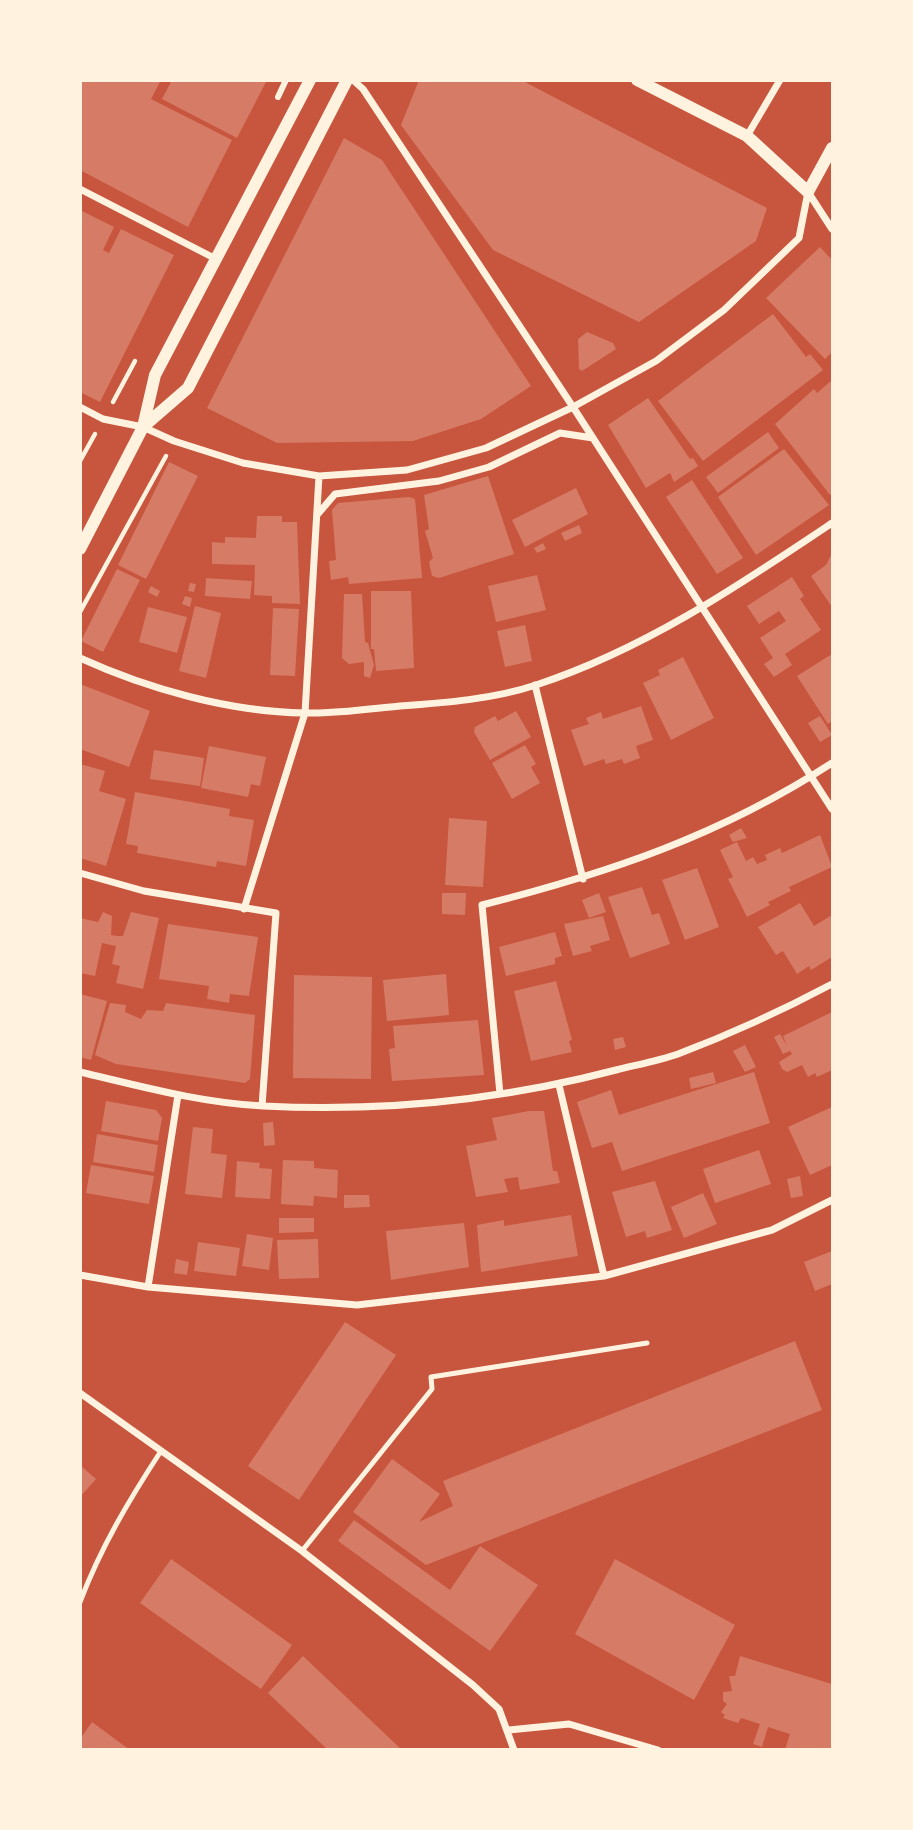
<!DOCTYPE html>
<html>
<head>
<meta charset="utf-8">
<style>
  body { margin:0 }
  #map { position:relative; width:913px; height:1830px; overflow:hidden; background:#c8553d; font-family:"Archivo Narrow",sans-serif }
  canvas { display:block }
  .frame { position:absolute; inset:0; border:82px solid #fff3e0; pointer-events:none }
</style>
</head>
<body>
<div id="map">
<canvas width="913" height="1830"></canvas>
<div class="frame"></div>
</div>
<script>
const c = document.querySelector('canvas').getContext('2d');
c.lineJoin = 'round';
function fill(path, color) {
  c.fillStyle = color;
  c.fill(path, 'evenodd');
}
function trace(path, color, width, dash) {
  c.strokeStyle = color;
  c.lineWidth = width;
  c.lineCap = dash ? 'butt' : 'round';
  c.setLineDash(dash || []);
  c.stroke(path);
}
fill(new Path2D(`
  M80,80h81l-10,19 81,41 -44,87 -108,-57z
  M172,80h95l-30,58 -75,-39z
  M419,80h102l246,128 -11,33 -117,81 -146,-72 -92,-125z
  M344,138l38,22 149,226 -50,33 -68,22 -136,2 -70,-35z
  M80,210l34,17 -11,23 6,3 12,-24 53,26 -74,147 -20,-10z
  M820,247l12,13v92l-7,7 -59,-61z
  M773,314l33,43 4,-3 13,16 -120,91 -45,-60z
  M587,332l26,11 3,6 -34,22 -3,-2 -1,-30z
  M832,380v113l-2,2 -55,-71 39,-35 3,4z
  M648,398l42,61 3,-1 5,8 -24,16 -4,-9 -24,15 -38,-63z
  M768,432l11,16 -61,45 -12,-16z
  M784,449l45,56 -73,50 -38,-58z
  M169,462l29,14 -52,103 -28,-14z
  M488,476l26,78 -75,24 -7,-2 -3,-14 4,-4 -8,-27 4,-2 -5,-34z
  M692,480l51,78 -26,16 -51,-77z
  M576,488l12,26 -63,33 -13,-27z
  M409,497l6,2 7,79 -73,6 -1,-7 -17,3 -2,-19 7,-1 -4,-50 6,-7z
  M257,516h25v6h15l3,82 -28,-1v-7l-18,-1 1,-30 -43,-1v-22l13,1v-6l31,1z
  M579,525l3,8 -17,8 -4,-8z
  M543,543l3,6 -9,4 -3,-5z
  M832,553v54l-21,-31 15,-11z
  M117,569l23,11 -37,72 -22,-11z
  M537,575l9,35 -50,12 -8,-36z
  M792,577l12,19 -4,3 21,31 -36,24 7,11 -18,12 -10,-13 9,-6 -13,-20 26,-17 -7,-10 -20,13 -12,-18z
  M206,578l46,3 -2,18 -45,-3z
  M190,583l6,1 -2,8 -6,-1z
  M151,586l9,5 -3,6 -9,-5z
  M371,591h40l3,77 -38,3 -2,-22h-3z
  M344,594h18l3,48 3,1 6,22 -4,13 -6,-2v-14l-15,2 -7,-6z
  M185,596l7,2 -2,9 -8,-3z
  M195,606l26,7 -15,65 -27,-7z
  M148,607l39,10 -10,36 -38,-11z
  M273,608l26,1 -4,67 -25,-1z
  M525,625l7,36 -27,6 -8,-36z
  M832,654v67l-4,3 -31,-48z
  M683,657l31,61 -43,22 -28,-57 17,-8 -2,-5z
  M80,684l70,27 -21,56 -49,-18z
  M641,706l12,34 -17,6 4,12 -16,6 -2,-5 -16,5 -2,-5 -20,7 -13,-36 18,-6 -3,-6 15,-6 2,7z
  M516,711l15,26 -41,23 -16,-28 1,-5 20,-11 3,5z
  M820,716l12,19 -12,7 -12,-19z
  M525,745l11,19 -5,3 9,16 -28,16 -20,-36z
  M209,746l57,11 -6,29 -9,-2 -3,13 -47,-9z
  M154,750l50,8 -4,28 -50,-7z
  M80,764l25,7 -6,20 27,8 -20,67 -26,-8z
  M135,792l95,17 -1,7 25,4 -8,46 -29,-5 -1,6 -79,-14 1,-7 -12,-2z
  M449,818l38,3 -4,66 -38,-2z
  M741,828l6,10 -14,4 -4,-7z
  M820,835l12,32 -43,20 2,4 -23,11 2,3 -23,12 -19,-38 5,-2 -13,-27 17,-8 9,19 7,-4 4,7 10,-4 -2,-5 15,-7 2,5z
  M697,868l22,59 -34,13 -23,-60z
  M642,887l10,28 7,-2 11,31 -40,14 -22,-61z
  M442,893h24l-1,22 -23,-1z
  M599,893l7,19 -17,6 -7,-18z
  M800,903l14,23 18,-11v42l-21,13 -2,-4 -12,8 -14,-23 -7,4 -18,-28z
  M103,912l9,4 -1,19 6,1h6l8,-24 28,6 -16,71 -27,-6 4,-17 -8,-2 4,-18 -14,-3 -7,33 -15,-3v-55l18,4z
  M603,916l7,24 -20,6 2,5 -19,5 -9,-32z
  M168,924l90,13 -9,59 -19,-2 -1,9 -22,-4 2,-13 -50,-7z
  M555,932l7,24 -7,2v6l-49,12 -7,-29z
  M446,974l3,41 -62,6 -4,-41z
  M294,975l78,2 -1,102 -78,-1z
  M556,981l16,59 -3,1 3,11 -41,9 -17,-70z
  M80,994l27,7 -16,59 -11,-3z
  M110,1003l16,2 -1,7 16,7 6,-9 16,1 3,-8 89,12 -5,64 -5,4 -129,-19 -21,-9z
  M832,1012v58l-15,7 -2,-4 -7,4 -6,-12 -15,7 -5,-3 -3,-7 13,-8 -2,-3 -7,3 -9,-17 6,-3 7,12 -4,-10z
  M478,1020l6,55 -92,6 -3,-32 6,-1 -2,-22z
  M623,1037l3,10 -11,3 -2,-11z
  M745,1045l11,22 -11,5 -12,-21z
  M713,1072l3,11 -25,6 -2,-11z
  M754,1072l16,51 -148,48 -10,-29 -20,6 -15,-46 34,-12 8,25z
  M106,1101l50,9 6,8 -4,23 -57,-10z
  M832,1107v58l-22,10 -22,-48z
  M529,1111h15l9,60h4l3,12 -40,7 -2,-13 -14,2 4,13 -32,5 -10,-51 31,-6 -5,-22z
  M273,1122l2,23 -11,1 -1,-23z
  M193,1127l20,2 -2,24 16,2 -5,43 -37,-4z
  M97,1134l61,11 -4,27 -61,-10z
  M759,1150l12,34 -56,19 -12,-34z
  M283,1160l31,1v7l24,2 -1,28 -23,-2 -1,10 -32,-2z
  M237,1161l23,2 -1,5 13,1 -2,30 -35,-2z
  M91,1165l63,11 -5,28 -63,-11z
  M800,1176l3,20 -12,2 -4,-19z
  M655,1181l17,49 -25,8 -2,-7 -19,6 -14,-45z
  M703,1193l14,31 -33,14 -13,-31z
  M344,1195h25l1,12 -26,1z
  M571,1215l7,41 -97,16 -4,-47 27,-5v6z
  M279,1218h35v14l-35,1z
  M464,1223l5,44 -78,13 -5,-49z
  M247,1234l26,4 -4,32 -27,-4z
  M318,1239l1,39 -40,1 -2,-39z
  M198,1242l42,6 -4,28 -42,-5z
  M832,1251v33l-17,7 -11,-29z
  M176,1259l13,3 -2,13 -13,-2z
  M345,1322l51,33 -97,145 -51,-34z
  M795,1341l27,69 -396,155 -73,-53 39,-53 48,35 -21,28 34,-16 -10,-25z
  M80,1465l16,14 -16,18z
  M354,1520l96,70 30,-44 58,39 -48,66 -152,-110z
  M171,1559l121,86 -31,44 -121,-86z
  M615,1559l120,66 -41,75 -119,-66z
  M303,1656l99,94h-74l-60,-57z
  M740,1656l92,28v66h-47l5,-16 -22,-7 -6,20 -9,-3 7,-20 -19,-6 -3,5 -15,-5 2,-3 -4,-3 6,-8 -4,-3v-9l9,-1 -3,-15h6z
  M92,1722l38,28h-50v-11z`), '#d67c66');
trace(new Path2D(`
  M113,402l22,-41
  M80,461l15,-27
  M80,612l86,-156`), '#fff3e0', 4.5);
trace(new Path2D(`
  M302,1551l130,-162 -1,-12 216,-34
  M80,1602c21,-55 49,-102 81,-151`), '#fff3e0', 5);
trace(new Path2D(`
  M278,97l8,-17`), '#fff3e0', 6);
trace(new Path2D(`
  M353,80l10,9 210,318 259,402
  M747,136l33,-56
  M80,189l136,70
  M808,192l24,37
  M80,407l23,12 40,8 31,14 69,22 76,13 88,-6 79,-22 87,-41 83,-46 68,-51 75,-72 9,-46
  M317,515l18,-21 104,-13 50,-14 71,-34 33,5
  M80,658c68,31 150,54 225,55 31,1 64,-4 95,-7 44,-3 94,-7 136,-21 109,-36 202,-99 296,-162
  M535,685l48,194
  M80,873l64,18 132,22 -14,193
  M244,909l61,-196 14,-237
  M80,1072c60,14 121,31 183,34 118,6 239,-6 353,-36 20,-5 42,-9 62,-16 53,-20 105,-44 154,-70
  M559,1085l45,191
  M500,1094l-18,-189c127,-32 239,-70 350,-142
  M80,1275l68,12 209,18 247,-29 168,-46 60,-30
  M148,1287l30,-192
  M80,1393l222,158 171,134 26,24 15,41
  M509,1730l60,-6 89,26`), '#fff3e0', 7);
trace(new Path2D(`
  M637,80l110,56 61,56 24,-44
  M143,427l45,-39 159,-308
  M80,549l63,-122 12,-52 155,-295`), '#fff3e0', 12);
</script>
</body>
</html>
